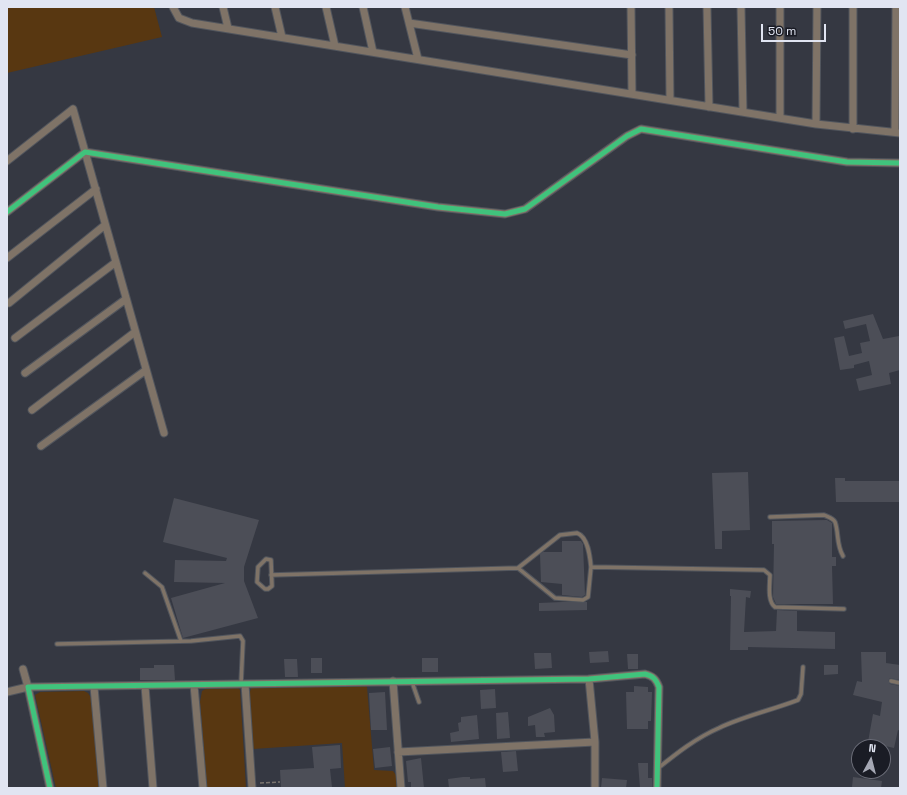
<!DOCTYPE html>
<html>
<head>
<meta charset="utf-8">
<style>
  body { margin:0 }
  #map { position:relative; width:907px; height:795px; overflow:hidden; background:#353842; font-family:"Space Grotesk",sans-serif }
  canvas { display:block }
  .frame { position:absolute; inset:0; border:8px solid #e1e5f2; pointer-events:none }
  .north { position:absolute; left:851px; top:739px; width:40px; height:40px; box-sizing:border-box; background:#1a1c25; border:1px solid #6a6c77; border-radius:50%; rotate:7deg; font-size:11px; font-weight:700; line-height:16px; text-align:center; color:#e1e5f2 }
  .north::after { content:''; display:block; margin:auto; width:14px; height:18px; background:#a5a8b4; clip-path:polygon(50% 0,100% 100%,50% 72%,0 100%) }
  .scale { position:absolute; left:761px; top:24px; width:65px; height:18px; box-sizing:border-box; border:2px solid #e1e5f2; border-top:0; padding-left:5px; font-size:12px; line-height:14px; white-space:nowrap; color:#e1e5f2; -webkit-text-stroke:3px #1a1c25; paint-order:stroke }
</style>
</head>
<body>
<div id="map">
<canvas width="907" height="795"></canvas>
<div class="frame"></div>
<div class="north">N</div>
<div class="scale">50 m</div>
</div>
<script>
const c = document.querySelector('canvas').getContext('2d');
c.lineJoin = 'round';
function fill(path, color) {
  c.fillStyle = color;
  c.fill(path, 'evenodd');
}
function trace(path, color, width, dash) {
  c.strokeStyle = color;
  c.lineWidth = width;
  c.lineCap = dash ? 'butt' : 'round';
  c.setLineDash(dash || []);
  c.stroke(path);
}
fill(new Path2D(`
  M7,7h147l8,30 -155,36z
  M366,685l1,2 7,83 19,1 3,4 1,13h-52l-3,-45 -89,6 -4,-53 2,-8 4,-1z
  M209,687h29l2,3 6,98h-39l-7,-86 2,-11z
  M84,691l4,2 4,6 7,89h-43l-21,-93 5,-3z`), '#583711');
fill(new Path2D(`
  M873,314l10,25 16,-3 1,34 -11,3 2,11 -32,7 -3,-12 16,-4 -3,-14 -15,4v3l-14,2 -6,-32 10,-2 5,20 13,-3 -2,-10 10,-2 -4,-17 -21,5 -2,-8z
  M748,472l2,58 -28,1v18h-7l-3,-76z
  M835,478h10v3h55v21h-64z
  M174,498l85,22 -15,47v14l14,37 -75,20 -12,-40 54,-15 -51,-1 1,-22 51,1 1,-3 -64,-16z
  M827,520l5,3v34h4v9h-4l1,38h-57l-3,-7 1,-53h-2v-23z
  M562,541h19l2,3 2,51 -3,2 -20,-2v-11l-21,-2 -1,-28 3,-2h19z
  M730,589l21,2 -1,7 -4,-1 -2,35 32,-1 1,-21 20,1v20l38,1v17l-87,-2v3h-18l1,-54h-1z
  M562,602h25v8l-48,1v-8z
  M608,651l1,11 -19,1 -1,-11z
  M861,652h25v11l14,2v15l-10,-2 -2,3 2,3 10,2v45l-2,-1 -4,18 -26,-6 5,-28 7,2 2,-14 -29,-7 4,-14 5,1z
  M534,653h17l1,15 -17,1z
  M627,654h11v15h-10z
  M311,658h11v15h-11z
  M422,658h16v14h-16z
  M284,659h13l1,18h-13z
  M154,665h20l1,15h-35v-12h14z
  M824,665h14v9l-14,1z
  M634,686l14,1v5h4l-1,29h-3v8h-21l-1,-37h8z
  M495,689l1,19 -15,1 -1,-19z
  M385,692l2,38h-16l-2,-37z
  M550,708l4,7 1,17 -11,1 1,4h-9l-1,-12 -7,1v-9z
  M508,712l2,26 -13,1 -1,-26z
  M477,715l2,24 -28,3 -1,-9 9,-2 -1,-8 3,-1v-5z
  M340,745l1,23 -11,1 2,18 -51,1 -1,-18 34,-2 -2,-21z
  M390,747l2,19 -17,2 -2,-19z
  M516,751l2,20 -15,1 -2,-20z
  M421,758l3,30h-13v-6h-3l-2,-21z
  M638,763h10v15h4v10h-12z
  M463,777h7v2l15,-1 1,10h-37l-1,-9z
  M853,777l29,4 -1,7 -29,-1z
  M602,778l25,2 -1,8h-25z`), '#4c4e57');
const lane = new Path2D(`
  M770,517l54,-2c4,2 9,3 11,7 4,11 1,22 8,34
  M266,559l5,1 1,26 -4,3h-3l-8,-7 1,-15z
  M518,568l37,30 28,2 5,-3 3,-30
  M145,573l17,14 19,54
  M271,575l247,-7 42,-33 17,-2c11,4 13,23 14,34l173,3 6,5c0,9 -3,26 5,32l69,2
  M57,644l134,-3 49,-5 3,5 -2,43
  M891,681l9,2
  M412,682l7,20
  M657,769c20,-16 39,-31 62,-41 25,-12 53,-18 79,-28l3,-6 2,-27`);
const street = new Path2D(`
  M173,7l6,11 13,5 624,101 84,9
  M223,7l5,21
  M275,7l7,30
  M326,7l9,39
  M363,7l10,45
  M405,7l13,52
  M631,7l1,87
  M669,7l1,93
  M707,7l2,100
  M741,7l2,105
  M780,7v111
  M409,23l223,32
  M816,124l1,-117
  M853,129v-122
  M895,132l1,-125
  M7,161l66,-52 91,324
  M7,212l78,-60 353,55 67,7 20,-5 102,-73 14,-7 206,33 53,1
  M7,258l89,-69
  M9,303l96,-78
  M15,338l101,-76
  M25,373l101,-74
  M32,410l103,-78
  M41,446l105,-76
  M589,679l6,63v46
  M393,681l8,107
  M245,684l7,104
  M194,685l9,103
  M145,686l8,102
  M94,687l9,101
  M7,692l21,-5 -5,-18
  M398,752l197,-10
  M50,788l-22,-101 561,-8 56,-5c8,2 11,5 14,13l-2,101`);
trace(lane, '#51555d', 5.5);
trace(street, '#51555d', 9);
trace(new Path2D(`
  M260,783l20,-1`), '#7a746f', 1.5, [4, 2]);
trace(lane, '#7f7367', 3.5);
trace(street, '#7f7367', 7);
trace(new Path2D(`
  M7,212l78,-60 353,55 67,7 20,-5 102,-73 14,-7 206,33 53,1
  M50,788l-22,-101 561,-8 56,-5c8,2 11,5 14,13l-2,101`), '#40c37c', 5);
</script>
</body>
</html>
